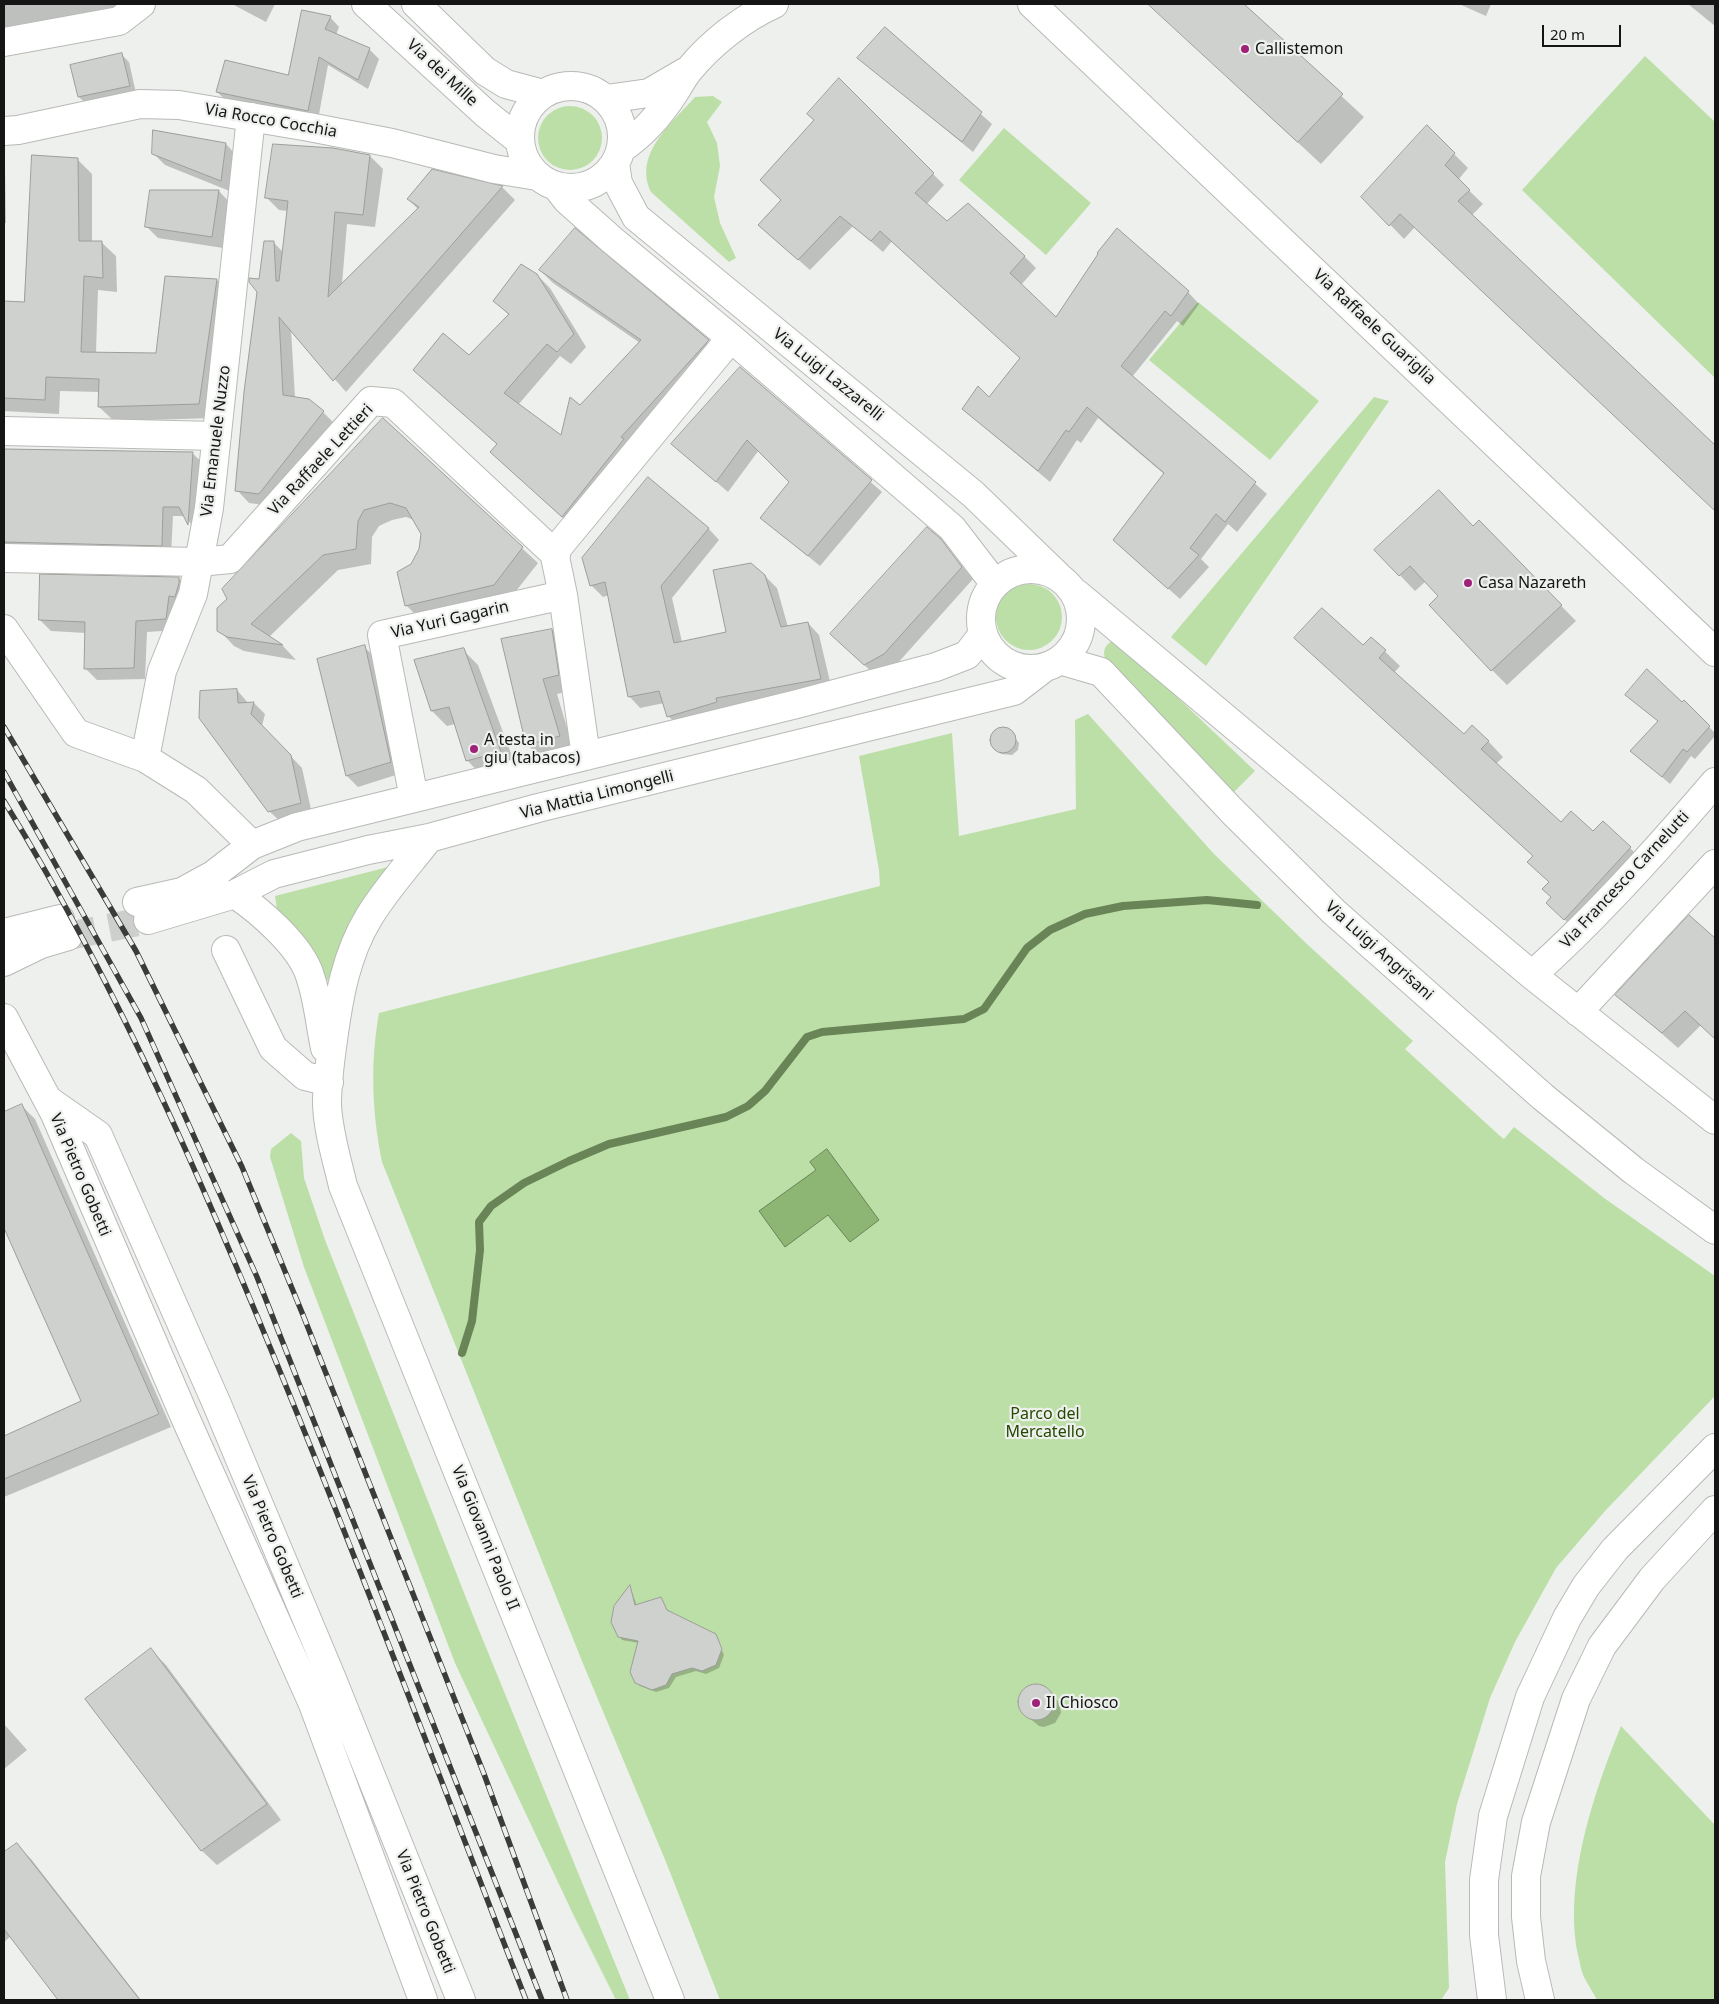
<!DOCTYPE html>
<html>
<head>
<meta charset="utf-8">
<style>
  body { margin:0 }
  #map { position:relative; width:1719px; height:2004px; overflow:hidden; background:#edf0ec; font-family:"Noto Sans",sans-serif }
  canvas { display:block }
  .frame { position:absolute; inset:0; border:5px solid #141514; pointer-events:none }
  .scale { position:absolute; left:1542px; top:25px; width:79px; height:22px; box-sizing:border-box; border:2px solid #141514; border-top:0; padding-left:6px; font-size:15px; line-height:18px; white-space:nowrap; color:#141514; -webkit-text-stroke:4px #edf0ec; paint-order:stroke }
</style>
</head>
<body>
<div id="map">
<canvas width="1719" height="2004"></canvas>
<div class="frame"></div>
<div class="scale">20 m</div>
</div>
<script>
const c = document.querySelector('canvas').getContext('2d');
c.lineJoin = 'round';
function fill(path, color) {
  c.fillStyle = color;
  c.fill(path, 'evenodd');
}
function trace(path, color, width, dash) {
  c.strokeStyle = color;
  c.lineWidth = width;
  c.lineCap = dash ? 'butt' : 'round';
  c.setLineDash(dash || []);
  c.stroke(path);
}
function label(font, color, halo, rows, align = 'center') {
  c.font = font + ' "Noto Sans",sans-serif';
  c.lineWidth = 4.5;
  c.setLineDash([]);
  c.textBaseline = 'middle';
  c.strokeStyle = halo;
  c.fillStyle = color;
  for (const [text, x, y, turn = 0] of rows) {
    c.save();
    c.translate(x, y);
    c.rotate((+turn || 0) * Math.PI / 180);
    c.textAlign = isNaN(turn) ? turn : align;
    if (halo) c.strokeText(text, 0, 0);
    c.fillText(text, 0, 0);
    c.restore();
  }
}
fill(new Path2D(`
  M1645,56l70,66v256l-193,-188z
  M713,96l9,6 -15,20 10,21 3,23 -6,31 6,26 16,35 -7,4 -78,-70c-18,-38 21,-69 44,-95z
  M538 138a32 32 0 1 1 64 0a32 32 0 1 1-64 0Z
  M1004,128l87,75 -45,52 -87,-75z
  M1198,302l121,99 -49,59 -121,-100z
  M1374,397l15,4 -183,265 -35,-29z
  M996 617a33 33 0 1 1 66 0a33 33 0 1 1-66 0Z
  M1112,641l8,2 135,128 -21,21 -129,-133c-2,-8 -1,-13 7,-18z
  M1088,714l126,140 94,91 105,96 -8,8 95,87 4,3 10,-12 90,71 111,78v120l-110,115 -49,57 -41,74 -25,56 -33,106 -12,58 4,126 -8,12h-721l-54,-138 -82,-196 -202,-504c-10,-50 -12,-98 -3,-149l501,-127 -1,-16 -20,-114 93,-23 7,103 117,-27 -1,-89z
  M396,865l-73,123 -46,-78 -2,-14z
  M291,1133l10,8 3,37 21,62 149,378 156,382h-14l-43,-86 -118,-251 -151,-396 -34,-110 1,-8z
  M1621,1726l94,99v175h-118c-4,-8 -9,-15 -13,-23 -3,-6 -4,-15 -6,-22 -15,-72 16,-163 43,-229z`), '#bcdfa7');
const water = new Path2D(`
  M827,1149l52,71 -29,22 -22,-27 -43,32 -26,-36 57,-41 -6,-8z`);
fill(water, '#8db574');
trace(water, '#698557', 1);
fill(new Path2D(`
  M4,4h134l-134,32z
  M232,4h43l-9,18z
  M1149,4h93l122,113 -43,47z
  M1459,4h32l-5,12z
  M1688,4h27v22z
  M330,17l9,10 -3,8 33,14 10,10 -11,30 -40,-24 -10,55 -91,-19 -10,-9 72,-16z
  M885,29l107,95 -19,28 -114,-94z
  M122,55l7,7 7,31 -50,11 -7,-7z
  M839,80l105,105 -18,20 21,18 77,33 12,12 -15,17 35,34 132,-27 11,12 -16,22 -6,-5 -45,56 135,117 -30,38 -9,-8 -27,35 8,8 -29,32 -54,-48 38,-77 -66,-56 -17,25 -4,-3 -27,42 -87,-73 26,-11 33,-39 -130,-118 -9,11 -30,-26 -43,44 -39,-34 12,-36 32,-79 -7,-7z
  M1427,127l41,41 -10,12 25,24 -12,12 244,230v64l-300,-283 -11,12 -41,-42z
  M155,132l71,12 11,12 -5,36 -67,-27 -11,-11z
  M370,156l13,13 -8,58 -28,-3 -5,60 76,-75 -10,-10 25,-28 70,17 12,12 -169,192 -55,-63 4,69 28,14 12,12 -63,82 -23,-3 -12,-13 23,-210 13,-38 10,10 5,-41 -9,-1 -13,-13z
  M77,159l15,15v68h9l15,14 1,36 -19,-2 -2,63 61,2 9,-78 51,3 14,14 -18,124 -99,3 -15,-14 1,-15 -40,-1 -1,23 -55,-3v-109l21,1z
  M4,168l1,1 1,54h-2z
  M151,191h68l11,12 -7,45 -65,-10 -11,-11z
  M575,230l146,124 -146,175 -70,-64 -7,-20 -83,-75 54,-13 40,-42 -14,-14 42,-26 13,13 36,59 -15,17 -11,-8 -42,49 44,32 18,-31 60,-63 -87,-60 -13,-13z
  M741,368l141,124 -62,74 -59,-48 30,-36 -32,-32 -31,42 -56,-48z
  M383,420l155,143 -29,37 -88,20 -15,-15 6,-40 8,-16 2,-16 -8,-13 -8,-3 -14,3 -13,6 -7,11 -1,27 -33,6 -69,67 14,9 13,14 -52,-9 -10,-5 -15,-16z
  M4,449l188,4 11,10 -5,70 -13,-17h-12l-2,39 -167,-8z
  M1479,522l97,99 -69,64 -15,-15 -52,-73 -14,-16 -11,10 -39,-41 97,-23z
  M708,528l11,12 -47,58 10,44 45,-9 38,-57 12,12 11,39 20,-4 11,12 13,55 -152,37 -12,-11 -4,-13 -24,5 -11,-12 -20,-101 -6,2 -12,-12z
  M940,540l33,39 -77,86 -20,11 -33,-31z
  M179,578l11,12 -13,40 -30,2 -2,47 -48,1 -12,-12 1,-35 -35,-2 -11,-11z
  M552,630l15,15 6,45 -16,4 17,57 -32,9 -15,-16z
  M1296,638l67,9 8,-9 29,28 -6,7 70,63 24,5 15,16 -7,7 65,60 69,24 15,15 -65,71 -17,-16 -11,-21 -2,-15 -16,-25z
  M364,647l12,11 26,115 -44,14 -11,-11z
  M463,650l15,15 38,102 -34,9 -15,-16 -12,-36 -8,2 -15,-15z
  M237,690l11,13h6l11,11 -3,12 40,42 10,46 -31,8 -12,-11 -69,-93z
  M1626,695l57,9 1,-2 31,31v3l-20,23 -4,-3 -21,28 -38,-33 27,-29z
  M1001,729l7,1 11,13 -1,7 -6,5 -11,-1 -9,-10v-8z
  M1689,917l26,23v98l-14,-13 -23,23 -61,-54z
  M22,1106l13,13 136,308 -167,70v-60l79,-35 -79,-177v-111z
  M630,1587l7,19 24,-8 8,15 46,23 9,19 -5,13 -13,6 -10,-3 -20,6 -7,11 -13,4 -16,-6 -4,-4 3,-39 -17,-3 -3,-4z
  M151,1650l15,15 115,155 -64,45 -16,-15z
  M1031,1686h11l17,16 2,11 -6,10 -11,4 -5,-1 -17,-14 -2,-16z
  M4,1724l23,26 -23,19z
  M17,1845l14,14 110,141h-82l-48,-64 -7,6v-89z`), '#0003');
trace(new Path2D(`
  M462,1353l10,-32 8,-71 -1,-28 12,-16 33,-23 45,-22 40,-17 117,-27 22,-11 17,-15 42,-54 15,-5 142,-13 20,-10 43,-61 23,-18 35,-16 38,-8 84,-6 50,5`), '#698557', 8);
const building = new Path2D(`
  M1148,4h96l99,90 -45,48z
  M302,10l29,6 -6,13 45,19 -12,32 -39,-23 -11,54 -92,-19 9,-32 63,15z
  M885,27l97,85 -20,30 -105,-84z
  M122,53l8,33 -52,11 -8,-32z
  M839,78l95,95 -19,20 32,28 21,-18 57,53 -15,17 46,44 42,-63 -1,-1 20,-25 72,63 -18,25 -6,-5 -44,55 135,116 -31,40 -9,-8 -26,34 9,7 -31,34 -55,-49 51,-67 -77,-66 -18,25 -3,-2 -28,41 -76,-62 16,-23 11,11 31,-39 -140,-127 -9,10 -31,-25 -42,44 -40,-35 23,-25 -21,-20 54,-60 -7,-6z
  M1427,125l28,28 -10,12 25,25 -12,11 257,244v66l-315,-297 -11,12 -28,-29z
  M153,130l73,13 -5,38 -69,-27z
  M273,144l60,4 37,7 -7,60 -28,-3 -7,85 91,-90 -12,-8 25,-30 71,17 -170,195 -54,-64 4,78 26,4 15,12 -65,83 -24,-3 9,-99 13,-100 -8,-10v-4l10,1 5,-38h10l2,40h3l9,-80 -23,-3z
  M32,155l46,3 1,83h23l1,37 -19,-2 -3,76 75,1 9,-77 52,3 -18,125 -101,3 1,-28 -53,-2 -1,23 -41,-2v-97l20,1z
  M150,190h69l-7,47 -67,-10z
  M575,228l134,112 -88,97 3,2 -62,78 -72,-65 7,-8 -84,-74 30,-37 26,22 40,-41 -16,-13 28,-37 16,10 37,60 -17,18 -10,-8 -43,49 57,42 9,-38 10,8 61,-65 -102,-70z
  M740,367l132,113 -64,76 -48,-38 29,-36 -42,-42 -31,42 -45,-38z
  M383,418l140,129 -29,38 -89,21 -8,-34 14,-8 8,-15 2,-15 -15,-26 -16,-5 -26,7 -6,11 -2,28 -33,6 -72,69 32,21 -56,-8 -10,-6v-23l10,-9 -5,-10z
  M4,449l189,3 -5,73 -9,-18h-16l-1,39 -158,-4z
  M648,477l61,51 -48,58 13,57 52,-11 -13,-62 38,-7 14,12 16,52 27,-5 13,57 -105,19 1,4 -50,15 -8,-26 -31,6 -23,-115 -15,4 -8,-28z
  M1439,490l34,36 6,-6 83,85 -71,66 -62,-66 9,-9 -28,-30 -11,10 -25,-26z
  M927,527l14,12 21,28 -78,87 -20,11 -34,-31z
  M40,574l139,3v6l-4,14 -6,-1 -3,23 -30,2 -2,47 -50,1 1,-47 -46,-2z
  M1322,608l41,37 8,-8 15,13 -7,8 85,76 8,-9 17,16 -8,8 80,73 10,-11 22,20 10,-10 28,26 -67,73 -18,-17 5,-6 -9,-8 7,-7 -22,-20 6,-6 -239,-218z
  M552,629l7,46 -16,4 17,57 -34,9 -25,-106z
  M365,645l26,117 -45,14 -29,-117z
  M464,648l37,104 -35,9 -17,-54 -18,4 -17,-51z
  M1647,669l35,33 2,-2 26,26 -23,26 -4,-3 -21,28 -32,-26 28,-30 -33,-26z
  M237,689l1,14 16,-1 -3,12 40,41 10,48 -33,9 -69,-94 1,-27z
  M990 740a13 13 0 1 1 26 0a13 13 0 1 1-26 0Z
  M1689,915l26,23v101l-30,-28 -23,22 -47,-38z
  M22,1104l137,310 -155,65v-43l77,-35 -77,-173v-116z
  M630,1585l5,20 26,-8 6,13 49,24 6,15 -6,16 -14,6 -10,-3 -20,6 -6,11 -14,5 -17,-7 -5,-11 8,-31 -20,-4 -7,-15 3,-16z
  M151,1648l116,156 -66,47 -116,-152z
  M1018 1702a18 18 0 1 1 36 0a18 18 0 1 1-36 0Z
  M17,1843l123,157h-82l-54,-71v-77z`);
fill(building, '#ced1cd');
trace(building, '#9b9e9a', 1);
trace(new Path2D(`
  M68,936l80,-16`), '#cccfcc', 28, [28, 14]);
const minor = new Path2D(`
  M366,4l119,109 35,28
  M416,4l69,67 21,13 37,10
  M1032,4l683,648
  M4,42l115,-21 22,-17
  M520 137a51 51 0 1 1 102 0a51 51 0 1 1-102 0Z
  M606,99l43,-6 36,-21
  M4,131l14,-1 122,-26 39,1 130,22 83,16 102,26 43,7
  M621,149c22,-15 39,-34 53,-56 5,-7 9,-16 15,-23 22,-27 54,-52 85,-66
  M615,164l3,19 18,34 337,277 85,82
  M557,187l10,13 45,40 119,98 221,190 43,56
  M4,431l213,5
  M4,558l195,4 31,-3 141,-158 22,2 163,152
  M981 619a50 50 0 1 1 100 0a50 50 0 1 1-100 0Z
  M1077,594l455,381 183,145
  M4,629l72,104 69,25 51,32 56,55
  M1060,660l41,12 132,140 101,100 209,185 91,74 81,59
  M586,756l-23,-161 -9,-43 177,-214
  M145,758l17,-87 31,-77 16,-86 42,-391
  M414,798l-32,-163 181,-40
  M429,838c-20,26 -43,51 -60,79 -23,38 -30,79 -36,123 -3,21 -6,43 -6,64 1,28 10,56 16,82l327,814
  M235,894c25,17 66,52 75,82 8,23 10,49 15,72
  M137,902l45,-10 31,-17 39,-30 45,-18 500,-123 139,-37 31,-12 16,-21
  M148,920l87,-26 39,-20 94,-24 61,-12 109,-30 476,-117 30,-23
  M4,933l56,-14
  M226,950l47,98 32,28 24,6
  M4,962l37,-18 27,-8
  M1532,975c66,-59 126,-126 183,-193
  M1578,1012l137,-148
  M4,1018l51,96 129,301 129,289 110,296
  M48,1100l50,35 118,267 116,277 129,321
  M1492,2000l-8,-65v-55l9,-64 37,-119 37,-79 19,-32 29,-37 100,-101
  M1540,2000l-9,-39 -5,-44v-41l10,-54 40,-123 26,-53 50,-67 63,-69`);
trace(minor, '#b8bab6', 30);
trace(minor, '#fff', 28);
const rail = new Path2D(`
  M4,727l132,224 106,216 61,148 181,459 83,226
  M4,772l137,246 116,259 285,723
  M4,801c120,195 209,405 295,617 78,193 152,388 227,582`);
trace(rail, '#3a3b3a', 5.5);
trace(rail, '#edf0ec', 4, [11]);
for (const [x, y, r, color] of [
  [1245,49,5,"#9f2278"],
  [1468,583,5,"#9f2278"],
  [474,749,5,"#9f2278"],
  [1036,1703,5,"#9f2278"]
]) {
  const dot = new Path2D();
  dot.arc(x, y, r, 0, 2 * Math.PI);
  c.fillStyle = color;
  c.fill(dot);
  trace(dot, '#edf0ec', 2);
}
label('16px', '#141514', '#edf0ec', [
  ["Callistemon",1255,49],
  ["Casa Nazareth",1478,583],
  ["A testa in",484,740],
  ["giu (tabacos)",484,758],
  ["Il Chiosco",1046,1703]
], 'left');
label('16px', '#141514', '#edf0ec', [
  ["Via dei Mille",442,73,43],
  ["Via Rocco Cocchia",271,121,10],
  ["Via Raffaele Guariglia",1374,327,43],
  ["Via Luigi Lazzarelli",828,375,39],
  ["Via Emanuele Nuzzo",216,441,-83],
  ["Via Raffaele Lettieri",321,460,-47],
  ["Via Yuri Gagarin",450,620,-13],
  ["Via Mattia Limongelli",597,795,-14],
  ["Via Francesco Carnelutti",1625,880,-47],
  ["Via Luigi Angrisani",1379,951,42],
  ["Via Pietro Gobetti",80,1175,67],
  ["Via Pietro Gobetti",272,1537,67],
  ["Via Giovanni Paolo II",485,1538,68],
  ["Via Pietro Gobetti",425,1912,68]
]);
label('16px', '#254801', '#edf0ec', [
  ["Parco del",1045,1414],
  ["Mercatello",1045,1432]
]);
</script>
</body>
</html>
